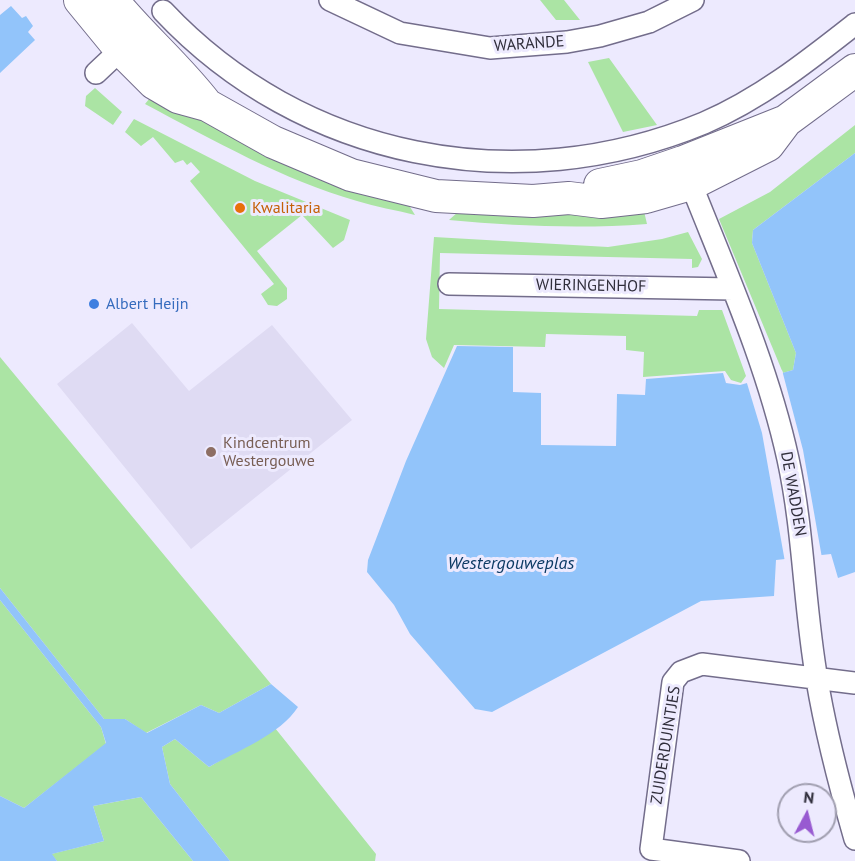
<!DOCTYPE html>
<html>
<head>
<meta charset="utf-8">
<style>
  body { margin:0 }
  #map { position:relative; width:855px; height:861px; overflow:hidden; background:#edeafe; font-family:"PT Sans",sans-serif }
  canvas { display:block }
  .north { position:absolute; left:777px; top:783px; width:60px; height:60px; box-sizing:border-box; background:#edeafe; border:2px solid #a19fb0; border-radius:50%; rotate:7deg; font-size:16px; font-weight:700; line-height:24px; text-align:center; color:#302e3b }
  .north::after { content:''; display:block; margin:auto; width:21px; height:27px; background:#985ad1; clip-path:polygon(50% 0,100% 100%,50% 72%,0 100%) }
</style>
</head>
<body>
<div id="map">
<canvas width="855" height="861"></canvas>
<div class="north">N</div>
</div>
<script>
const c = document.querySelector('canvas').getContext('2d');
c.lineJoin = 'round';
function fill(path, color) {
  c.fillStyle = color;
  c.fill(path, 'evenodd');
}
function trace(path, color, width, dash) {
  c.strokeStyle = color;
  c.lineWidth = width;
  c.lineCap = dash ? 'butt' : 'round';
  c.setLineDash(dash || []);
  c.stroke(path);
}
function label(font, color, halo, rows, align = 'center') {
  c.font = font + ' "PT Sans",sans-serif';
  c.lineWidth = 6;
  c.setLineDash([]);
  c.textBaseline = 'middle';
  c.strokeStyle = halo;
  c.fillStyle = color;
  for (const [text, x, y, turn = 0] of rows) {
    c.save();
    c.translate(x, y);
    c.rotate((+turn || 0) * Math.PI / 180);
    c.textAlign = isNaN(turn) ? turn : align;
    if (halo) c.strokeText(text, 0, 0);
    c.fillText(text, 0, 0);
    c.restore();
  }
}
fill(new Path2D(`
  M132,323l57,68 83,-66 80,95 -161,129 -134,-165z`), '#dfdbf3');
fill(new Path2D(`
  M540,0h24l16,20h-24z
  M609,58l48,67 -34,7 -35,-70z
  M95,88l27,24 -9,13 -28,-19 1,-10z
  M154,93l253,109 8,13c-19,-5 -39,-8 -58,-14 -74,-21 -144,-61 -212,-97z
  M134,119l121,62 95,39 -6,20 -11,8 -31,-33 -45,36 30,37v11l-10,7 -9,-1 -7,-11 13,-10 -84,-103 10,-9 -9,-10 -4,3 -4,-5 -8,3 -22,-26 -12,9 -16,-14z
  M855,125v28l-102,77 -1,13 44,110 -3,17 -10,3 -64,-154 51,-27z
  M643,207l4,17c-67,5 -132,2 -198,-4l9,-8z
  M688,232l14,27 -4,8 -6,1v-9l-252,-6 -1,56 258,7 2,-6h23l24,66 -5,7 -10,-3 -6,-9 -82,6 1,-25 -18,-2v-14l-80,-2 -1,13 -91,-2 -10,23 -12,-11 -6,-18 8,-102 174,10 54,-8z
  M0,357l271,327 -52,29 -18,-8 -55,28 -21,-14h-21l-104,-131z
  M0,600l101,127 5,17 -82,64 -24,-12z
  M275,728l101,126 -1,7h-145l-60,-77 -8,-37 13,-8 34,28z
  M141,797l52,64h-136l-6,-7 53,-13 -11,-35z`), '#abe4a4');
fill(new Path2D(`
  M11,6l11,12 4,-2 7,10 -5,6 7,8 -35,33v-58z
  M855,153v419l-17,6 -7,-24 -55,6 -2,36 -73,5 -209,111 -17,-3 -65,-75 -16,-29 -27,-33 1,-12 38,-99 51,-115 56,1v45l28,1v52l75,1 1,-52 28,1 1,-16 77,-6 3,10 14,2 53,-15 3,-17 -44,-110 1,-13z
  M0,588l104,131h21l22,14 54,-28 18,8 52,-29 27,23c-18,28 -61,44 -89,60l-34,-28 -13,8 8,37 60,77h-37l-52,-64 -48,9 11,35 -52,13 5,7h-57v-65l24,12 82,-65 -5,-16 -101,-127z`), '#92c4fa');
fill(new Path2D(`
  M782,370l21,80 19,108 -37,4 -23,-129 -16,-53z`), '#edeafe');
const street = new Path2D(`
  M330,0l70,33 90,15 77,-6 33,-6 49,-14 44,-22
  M163,11c139,148 353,190 541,112 56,-24 104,-62 151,-99
  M96,73l33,-31
  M686,171c37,95 80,188 102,288 16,73 16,148 29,221 9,54 23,107 38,159
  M449,284l284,5
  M739,861l-88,-12 22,-167 8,-10 21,-8 153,19`);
const secondary = new Path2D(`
  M80,0l41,50 33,33 24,14 29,8 66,37 78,33 85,21 97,5 36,-3 32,4 45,-5 45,-13 77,-39 18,-24
  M112,0c30,37 66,67 95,105
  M600,185l42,-9 41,-14 103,-41 69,-51`);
trace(street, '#736d8b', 24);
trace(secondary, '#736d8b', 34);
trace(street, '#fff', 21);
trace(secondary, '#fff', 32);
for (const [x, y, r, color] of [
  [240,208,6,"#e8710a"],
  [94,304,6,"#3f7fe0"],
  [211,452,6,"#8d6e63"]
]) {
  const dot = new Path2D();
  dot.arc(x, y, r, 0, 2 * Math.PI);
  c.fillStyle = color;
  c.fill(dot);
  trace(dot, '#edeafe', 2);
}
label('16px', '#302e3b', '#edeafe', [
  ["WARANDE",529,44,-4],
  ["WIERINGENHOF",591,286,1],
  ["DE WADDEN",793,494,80],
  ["ZUIDERDUINTJES",666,745,-81]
]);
label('16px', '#c56008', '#edeafe', [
  ["Kwalitaria",252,208]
], 'left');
label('16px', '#366cbe', '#edeafe', [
  ["Albert Heijn",106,304]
], 'left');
label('16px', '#785e54', '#edeafe', [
  ["Kindcentrum",223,443],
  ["Westergouwe",223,461]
], 'left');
label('italic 18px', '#0c3a64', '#edeafe', [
  ["Westergouweplas",511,564]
]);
</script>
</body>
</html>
